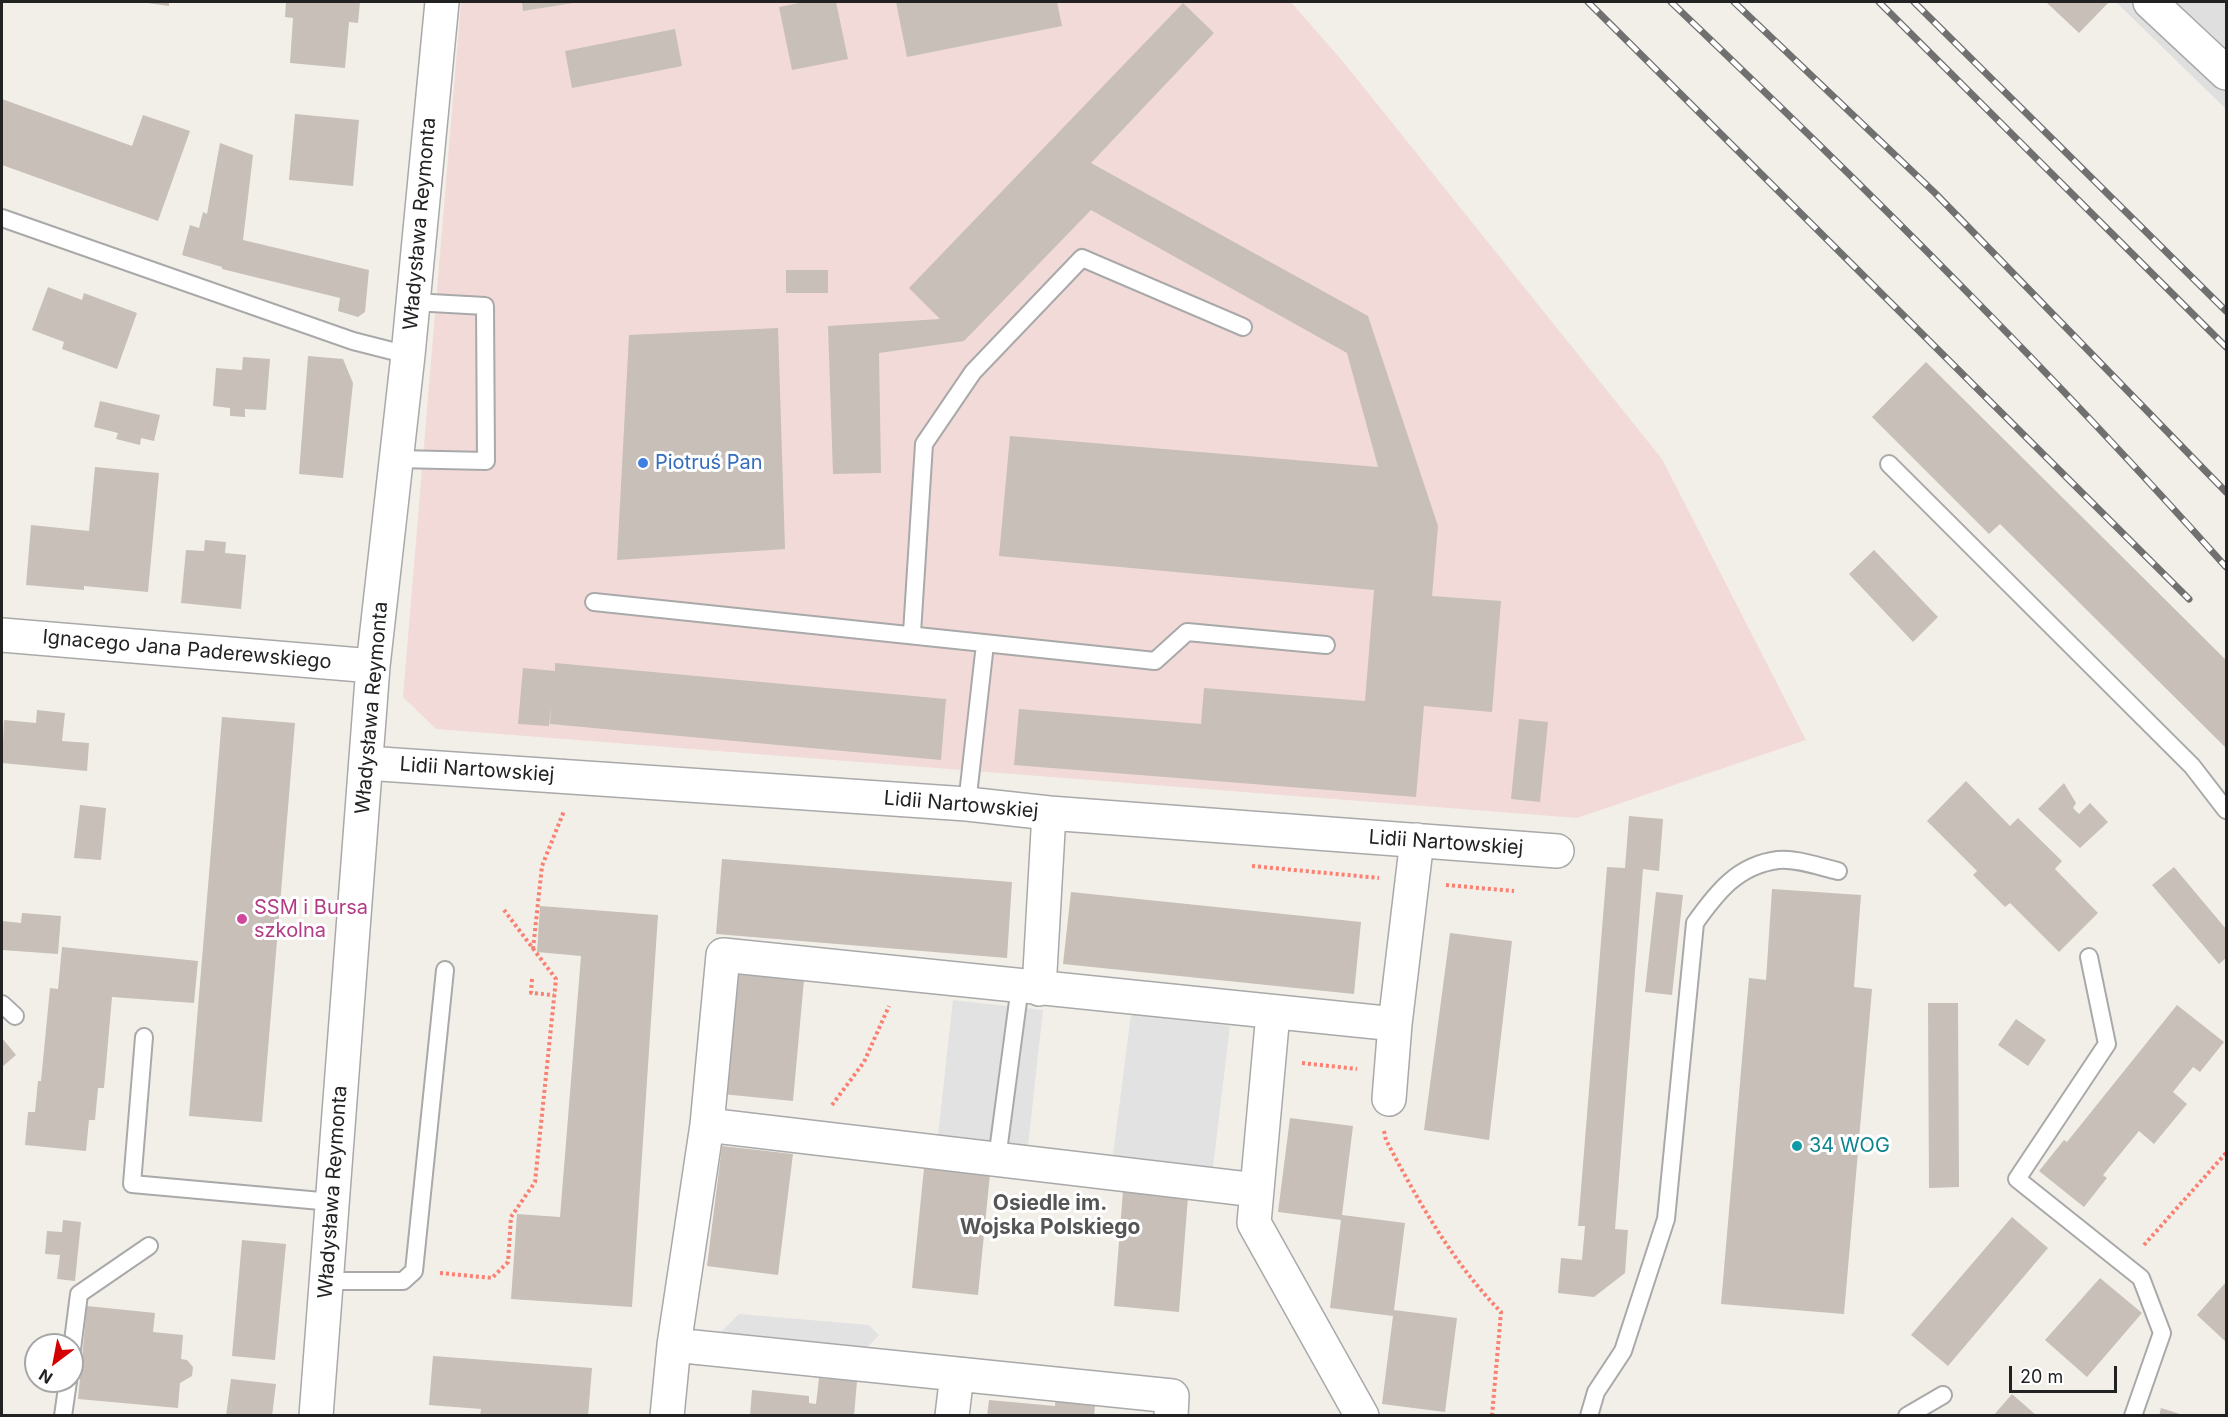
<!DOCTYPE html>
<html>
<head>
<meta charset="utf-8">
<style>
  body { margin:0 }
  #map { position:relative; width:2228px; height:1417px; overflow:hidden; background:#f2efe9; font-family:Inter,sans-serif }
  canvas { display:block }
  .frame { position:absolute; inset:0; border:3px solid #222; pointer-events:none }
  .north { position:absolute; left:24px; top:1333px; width:60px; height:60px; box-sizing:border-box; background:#fff; border:2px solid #a7a7a7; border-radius:50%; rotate:212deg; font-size:16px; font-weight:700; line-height:24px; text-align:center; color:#222 }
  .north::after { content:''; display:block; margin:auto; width:21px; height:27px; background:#d40000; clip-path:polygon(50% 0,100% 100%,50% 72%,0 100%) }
  .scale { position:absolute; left:2009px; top:1366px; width:108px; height:27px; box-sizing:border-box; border:3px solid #222; border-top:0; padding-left:8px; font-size:18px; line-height:21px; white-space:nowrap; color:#222; -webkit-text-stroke:4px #fff; paint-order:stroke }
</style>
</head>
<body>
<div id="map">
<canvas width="2228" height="1417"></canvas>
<div class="frame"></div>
<div class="north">N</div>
<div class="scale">20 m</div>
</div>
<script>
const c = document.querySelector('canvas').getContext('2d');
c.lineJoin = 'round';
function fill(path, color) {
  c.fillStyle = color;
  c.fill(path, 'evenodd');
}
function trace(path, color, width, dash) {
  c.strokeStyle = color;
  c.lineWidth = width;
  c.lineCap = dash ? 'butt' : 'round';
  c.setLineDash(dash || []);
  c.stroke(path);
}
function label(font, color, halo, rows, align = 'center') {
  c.font = font + ' Inter,sans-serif';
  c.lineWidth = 6;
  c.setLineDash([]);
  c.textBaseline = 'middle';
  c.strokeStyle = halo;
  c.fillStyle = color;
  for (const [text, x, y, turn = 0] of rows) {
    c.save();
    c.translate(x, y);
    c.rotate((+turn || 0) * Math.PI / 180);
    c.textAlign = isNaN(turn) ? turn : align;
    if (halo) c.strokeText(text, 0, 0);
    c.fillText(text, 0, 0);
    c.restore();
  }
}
fill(new Path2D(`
  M2116,2h110v107z`), '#e0dfdf');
fill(new Path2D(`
  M461,2h830l54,62 317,395 144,281 -229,78 -1141,-89 -33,-32z`), '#f2dad9');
fill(new Path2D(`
  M953,1000l90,10 -15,136 -90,-10z
  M1131,1014l99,12 -17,141 -100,-12z
  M739,1314l130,11 10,10 -18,19 -148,-14z`), '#e2e2e2');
fill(new Path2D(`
  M140,2h29v4z
  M286,2h74l-2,21 -9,-1 -4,46 -55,-5 3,-45 -8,-1z
  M522,2h51v1l-50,8z
  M804,2h32l12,57 -56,11 -13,-63z
  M896,2h161l5,24 -155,31z
  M2046,2h63l-30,31z
  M1183,3l31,30 -123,130 277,153 70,210 -6,70 69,5 -9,111 -68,-6 -8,91 -402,-32 5,-56 182,15 3,-36 161,13 9,-111 -375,-34 11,-120 368,31 -31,-114 -256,-143 -127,131 -85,12 2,120 -48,1 -5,-148 112,-7 -31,-31z
  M675,29l7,37 -110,22 -7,-37z
  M2,99l130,47 11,-31 47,16 -32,90 -156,-56z
  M295,114l64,6 -6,66 -64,-6z
  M220,143l33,12 -10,85 126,30 -4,42 -7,5 -20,-6 2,-13 -118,-29v-2l-40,-12 8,-30 9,3 4,-16 4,2z
  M786,270h42v23h-42z
  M48,287l34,13 2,-7 53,20 -20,56 -55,-20 2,-7 -32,-12z
  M778,328l7,221 -168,11 12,-225z
  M308,356l35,3 10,24 -10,95 -44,-4z
  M243,357l27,2 -4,51 -21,-1v8l-15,-1v-8l-17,-2 3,-38 26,2z
  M1926,362l300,298v88l-226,-224 -11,10 -117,-117z
  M100,401l60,14 -6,26 -13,-3 -1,7 -24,-6 2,-6 -24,-6z
  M95,467l64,6 -11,119 -64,-6v4l-58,-5 5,-60 58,6z
  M205,540l21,2 -1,11 21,2 -5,54 -60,-6 5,-53 18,1z
  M1874,550l64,67 -25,25 -64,-68z
  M555,663l391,36 -5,61 -391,-36 1,-19 -2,21 -31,-2 5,-56 32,3z
  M37,710l28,3 -3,28 27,2 -2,28 -85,-8 2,-43 32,3z
  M222,717l73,6 -33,399 -73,-6z
  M1519,719l29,3 -8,80 -29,-3z
  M1966,781l44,45 8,-8 44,43 -7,8 43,44 -39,39 -49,-49 -5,4 -32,-32 4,-4 -50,-50z
  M2064,783l12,20 -3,5 6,6 11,-11 18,19 -28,26 -42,-39z
  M80,805l26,3 -5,52 -27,-2z
  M1629,816l34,3 -4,52 -16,-2 -28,360 13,1 -3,43 -31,24 -36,-4 3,-35 21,2 3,-34h-7l29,-359 18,1z
  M722,859l290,23 -5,76 -291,-24z
  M2174,867l52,62v29l-7,6 -67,-79z
  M1772,889l89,6 -7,92 18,2 -28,325 -123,-10 28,-326 17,2z
  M1071,892l290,30 -7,72 -291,-30z
  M1656,892l27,3 -11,100 -27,-3z
  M540,906l118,9 -26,392 -121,-8 6,-85 43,3 21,-261 -44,-4z
  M22,913l39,3 -3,38 -56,-4v-29l19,2z
  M1450,933l62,8 -23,199 -65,-10z
  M62,947l136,14 -4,42 -82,-6 -8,91h-6l-3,32h-6l-3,31 -61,-6 3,-33h7l3,-31h3l9,-93 8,1z
  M733,974l71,6 -11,121 -71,-7z
  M1928,1003h30l1,184 -30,1z
  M2177,1005l47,37 -24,30 -7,-5 -20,25 14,12 -33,40 -15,-13 -36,44 4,3 -23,29 -45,-36 25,-31 3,2z
  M2016,1019l30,21 -18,26 -30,-21z
  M2,1038l14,17 -14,12z
  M1290,1118l63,8 -11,89 63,8 -11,87 63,8 -12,94 -63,-8 11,-88 -63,-8 11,-88 -63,-8z
  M722,1146l71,8 -15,121 -71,-9z
  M924,1168l66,6 -12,121 -66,-7z
  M1123,1191l65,6 -9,115 -65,-6z
  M2012,1217l36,31 -100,118 -37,-31z
  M63,1220l18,2 -6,59 -18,-2 3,-24 -15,-1 2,-23 15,1z
  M242,1240l44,4 -11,116 -43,-4z
  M2100,1278l42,35 -55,64 -42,-37z
  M2226,1282v60l-29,-27z
  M87,1306l68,7 -2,19 30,3 -2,24 6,1 6,7 -1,9 -12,7 -2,25 -100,-9z
  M433,1356l159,12 -4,48h-108l1,-7 -52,-4z
  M819,1378l38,3 -3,35h-104l2,-26 57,6v7l7,1z
  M231,1379l45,5 -4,32h-46z
  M1056,1393l40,4 -2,19h-107l2,-16 66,6z
  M2012,1394l25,22h-44z
  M2161,1408l22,7v1h-24z`), '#c7bfb8');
const lane = new Path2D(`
  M2,218l351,123 55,14
  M397,459l89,2 -1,-155 -72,-4
  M1889,464l303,302 34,44
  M594,602l561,59 32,-29 139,13
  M912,633l12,-189 49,-72 109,-114 161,69
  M967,804l18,-160
  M2089,957l18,87 -90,135 124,99 21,55 -29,83
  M2,1004l13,12
  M144,1037l-12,147 200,18
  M997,1159l23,-173
  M326,1281h77l11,-10 31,-301
  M72,1349l7,-55 70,-48
  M63,1416l5,-35
  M1589,1416l7,-24 27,-41 43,-132 29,-296c22,-31 43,-58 83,-63 18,-2 42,7 60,11
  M1907,1416l36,-21`);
const street = new Path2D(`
  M2150,2l76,71
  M2,635l371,31
  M366,763l601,41 82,9 508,38
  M1039,989l10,-176
  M1273,1013l-19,210 108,193
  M1389,1099l6,-75
  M707,1125l549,65
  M674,1345l498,51 -1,20
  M316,1416l57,-750 35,-311 34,-353
  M667,1416l7,-71 33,-220 16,-170 672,69 22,-184
  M952,1416l5,-42`);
trace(lane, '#a9a9a9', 20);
trace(street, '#a9a9a9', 36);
trace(new Path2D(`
  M1252,866l127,12
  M1446,885l68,6
  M533,949l9,-83 22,-55
  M532,979l-1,14 23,2
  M1302,1063l55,6
  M832,1105l32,-43 25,-56
  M1384,1131l2,9c32,61 67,123 115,172l-9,104
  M2144,1245l82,-92
  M440,1273l52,5 16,-16 3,-45 24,-35 21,-203 -52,-69`), '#fa8072', 4, [3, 3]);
trace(lane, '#fff', 16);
trace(street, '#fff', 33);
const rail = new Path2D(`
  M1588,2l601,597
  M1671,2c191,182 379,368 555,565
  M1734,2l201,191 291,299
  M1879,2l347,345
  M1914,2l312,309`);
trace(rail, '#707070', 7);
trace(rail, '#fff', 4.5, [14]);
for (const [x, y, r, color] of [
  [643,463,6,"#3f7fe0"],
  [242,919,6,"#d1479c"],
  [1797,1146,6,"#0f9aa8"]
]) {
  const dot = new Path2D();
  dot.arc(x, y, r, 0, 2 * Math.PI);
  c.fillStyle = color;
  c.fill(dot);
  trace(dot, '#fff', 2);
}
label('20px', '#222', '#fff', [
  ["Władysława Reymonta",420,224,-85],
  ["Ignacego Jana Paderewskiego",187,650,5],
  ["Władysława Reymonta",372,708,-85],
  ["Lidii Nartowskiej",477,770,4],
  ["Lidii Nartowskiej",961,805,5],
  ["Lidii Nartowskiej",1446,843,4],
  ["Władysława Reymonta",333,1192,-86]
]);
label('20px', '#366cbe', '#fff', [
  ["Piotruś Pan",655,463]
], 'left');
label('20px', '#b23c85', '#fff', [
  ["SSM i Bursa",254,908],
  ["szkolna",254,931]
], 'left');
label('20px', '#0d838f', '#fff', [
  ["34 WOG",1809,1146]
], 'left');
label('bold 21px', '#555', '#fff', [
  ["Osiedle im.",1050,1204],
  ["Wojska Polskiego",1050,1228]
]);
</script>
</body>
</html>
